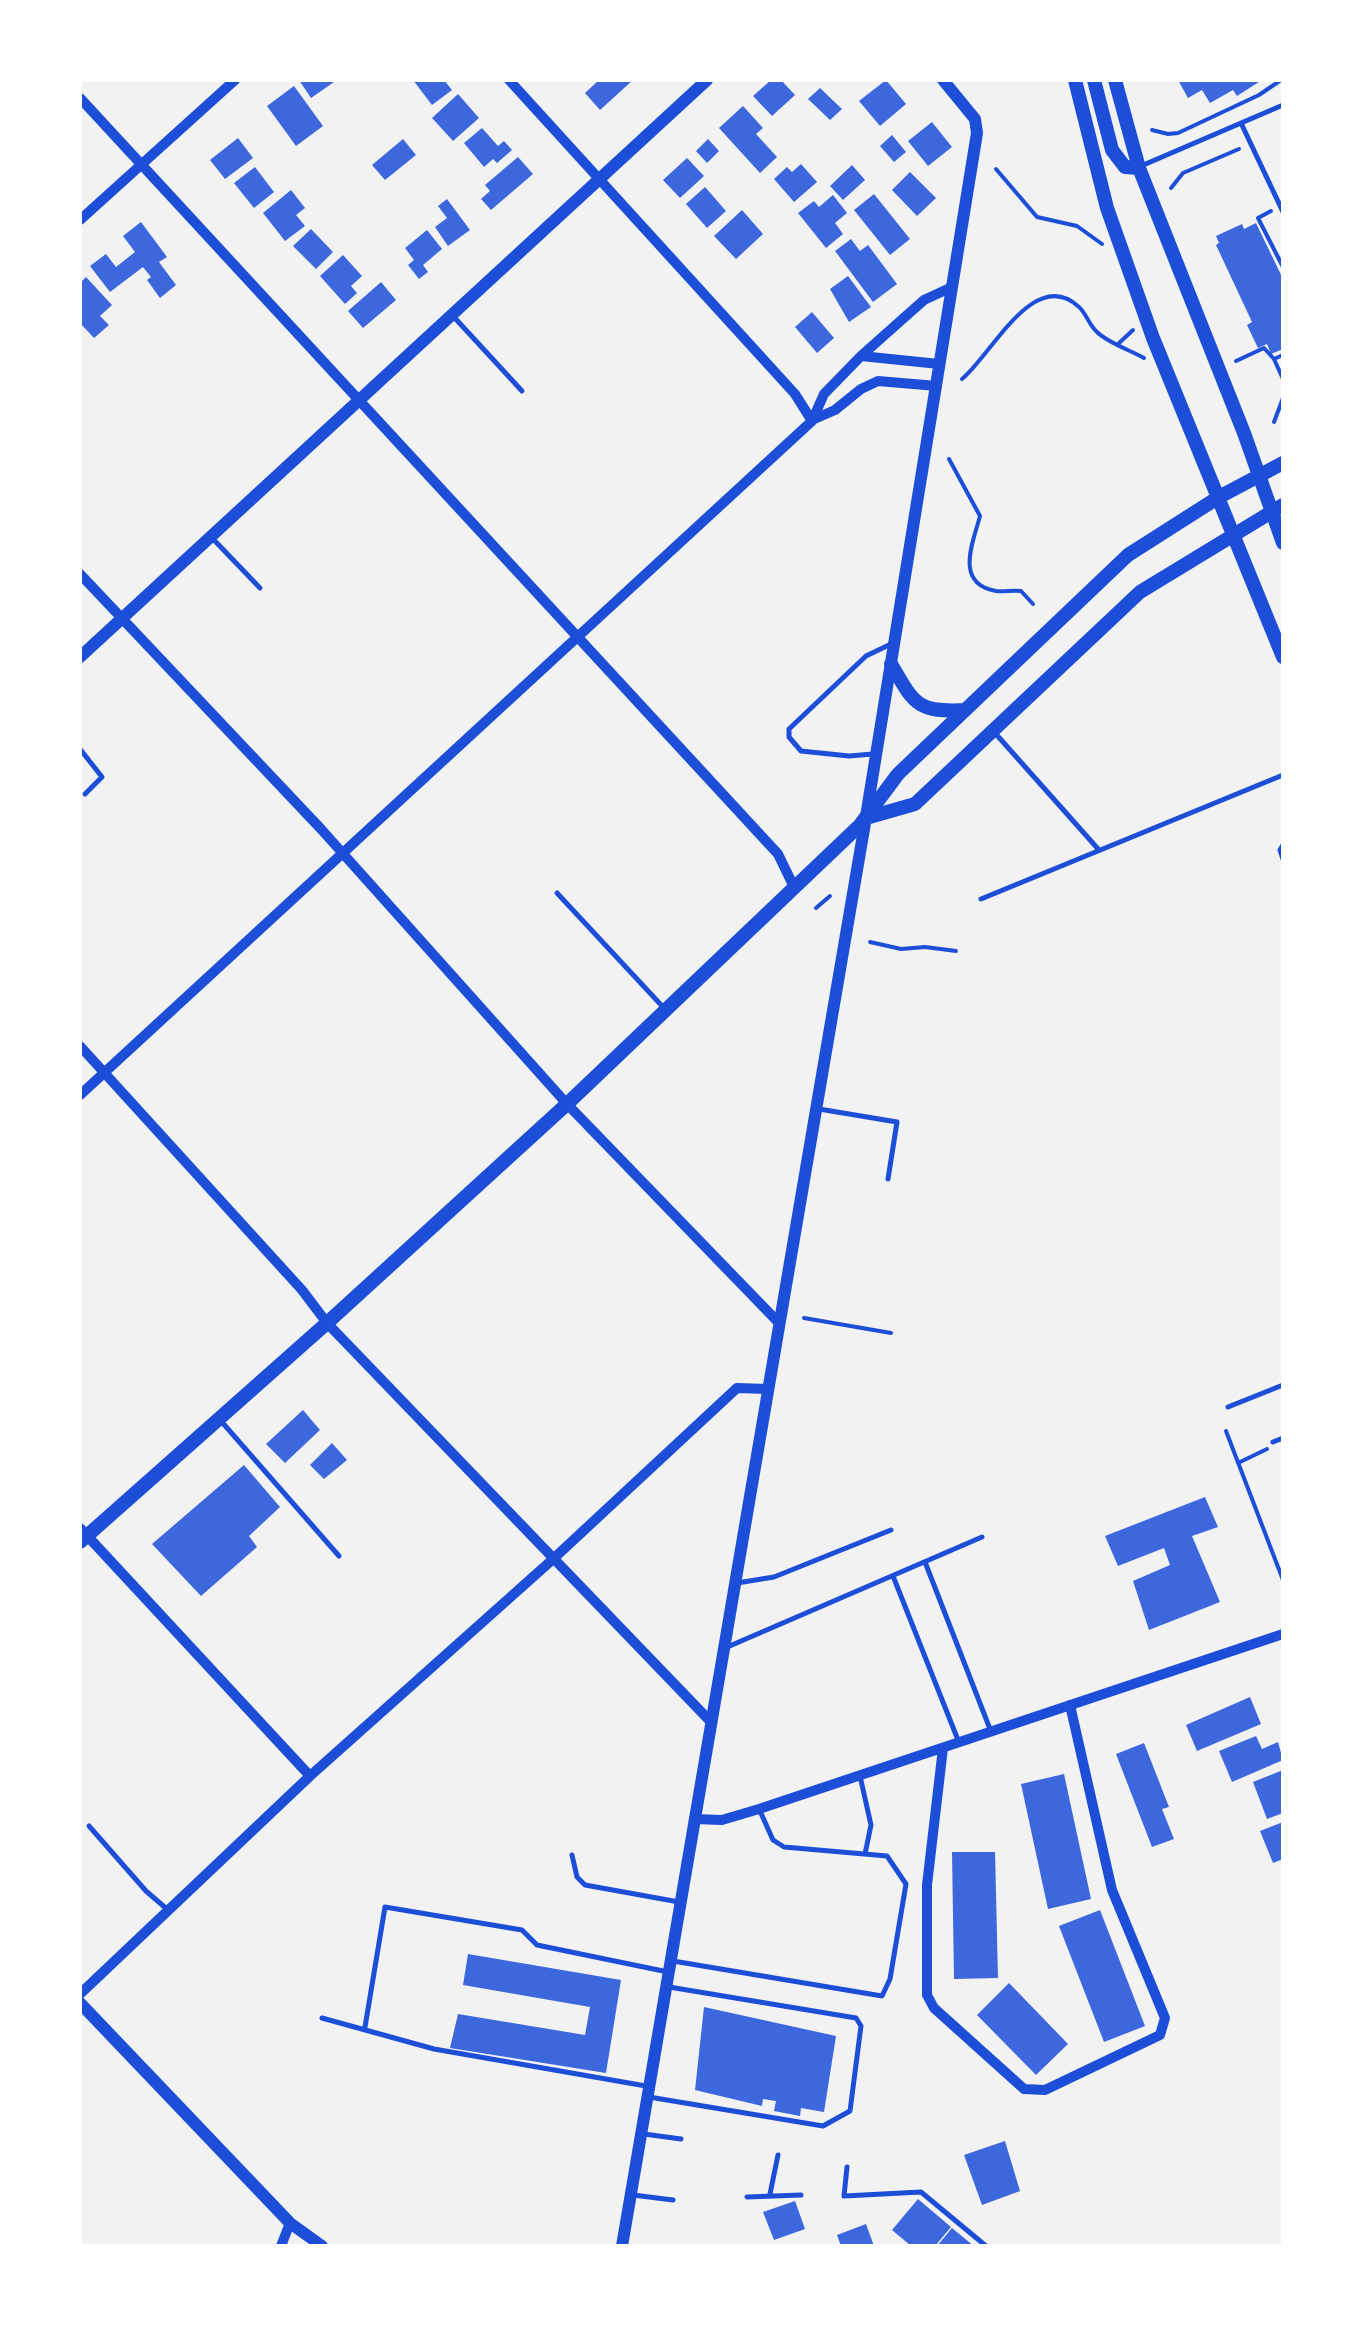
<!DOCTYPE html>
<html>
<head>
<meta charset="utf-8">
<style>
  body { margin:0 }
  #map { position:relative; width:1363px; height:2326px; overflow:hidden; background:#f2f2f2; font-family:Figtree,sans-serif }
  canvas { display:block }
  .frame { position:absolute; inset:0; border:82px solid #fff; pointer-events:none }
</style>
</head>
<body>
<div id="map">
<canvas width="1363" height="2326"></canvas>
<div class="frame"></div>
</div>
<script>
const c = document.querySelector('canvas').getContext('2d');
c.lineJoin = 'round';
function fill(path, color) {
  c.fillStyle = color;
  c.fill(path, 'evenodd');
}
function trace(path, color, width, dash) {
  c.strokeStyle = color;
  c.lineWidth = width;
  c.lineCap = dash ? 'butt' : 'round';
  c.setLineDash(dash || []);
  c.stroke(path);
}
fill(new Path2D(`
  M299,80h38l-26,18z
  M413,80h31l8,10 -20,15z
  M599,80h34l-33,30 -15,-17z
  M771,80h10l14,15 -23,21 -19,-20z
  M886,80l20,24 -26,22 -21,-25z
  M1178,80h84l-25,16 -4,-6 -23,13 -8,-13 -14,8z
  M294,86l29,40 -27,20 -29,-40z
  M820,88l22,21 -12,11 -22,-21z
  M458,94l21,24 -26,23 -21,-23z
  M743,106l20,22 -7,6 21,23 -17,16 -41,-45z
  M932,122l20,25 -24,19 -20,-25z
  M482,128l16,18 6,-5 8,9 -15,13 -4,-4 -9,8 -20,-24z
  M892,135l14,17 -12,10 -14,-16z
  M238,138l15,20 -28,21 -15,-19z
  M403,139l13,16 -31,25 -13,-15z
  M708,139l11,12 -12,12 -11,-12z
  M518,157l15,17 -42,36 -10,-11 9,-8 -5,-6z
  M687,158l17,18 -24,22 -17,-18z
  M801,164l16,18 -23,20 -20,-23 13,-12 5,5z
  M852,165l13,15 -22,20 -13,-14z
  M255,167l19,25 -20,16 -20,-25z
  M910,172l26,26 -19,18 -25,-26z
  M705,187l21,24 -19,17 -21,-24z
  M291,190l14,18 -9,7 9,11 -20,15 -22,-28z
  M874,194l36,45 -20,16 -36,-45z
  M833,195l14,18 -12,10 8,11 -17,14 -28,-35 16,-12 5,6z
  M447,199l23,31 -22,16 -13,-19 12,-9 -9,-12z
  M742,210l21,24 -27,25 -22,-23z
  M141,222l26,35 -8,5 17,23 -16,13 -13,-18 4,-3 -8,-10 -33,25 -20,-26 16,-12 10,13 19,-15 -12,-16z
  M1256,223l27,56v70l-12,5 -4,-10 -9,4 -11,-23 5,-3 -36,-77 3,-2 -3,-7 26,-12 2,5z
  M311,229l22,23 -17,17 -23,-23z
  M427,230l15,19 -19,16 5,7 -9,7 -11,-14 6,-5 -9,-12z
  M851,239l9,12 8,-6 29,39 -24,18 -38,-51z
  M343,255l19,21 -11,10 6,7 -12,11 -25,-28z
  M848,276l23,31 -22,15 -19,-33z
  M86,277l26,28 -12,11 9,9 -15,13 -14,-15v-40z
  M381,282l15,18 -33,28 -15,-17z
  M812,312l22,26 -17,15 -22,-26z
  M303,1410l17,20 -35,33 -19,-19z
  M332,1443l15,17 -23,19 -14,-14z
  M244,1465l36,42 -31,29 8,11 -56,49 -49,-52z
  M1205,1497l13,30 -26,9 28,66 -71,28 -16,-49 37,-16 -6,-17 -46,18 -13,-30z
  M1250,1697l11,27 -64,27 -11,-26z
  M1256,1736l6,13 16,-7 5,18 -51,22 -13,-31z
  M1144,1743l25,64 -7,2 12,30 -22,8 -36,-93z
  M1283,1770v43l-16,6 -14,-37z
  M1064,1774l27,125 -43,10 -27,-125z
  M1283,1822v37l-10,4 -13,-32z
  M952,1852h43l3,126 -44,1z
  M1100,1910l45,116 -41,16 -45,-116z
  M468,1954l153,26 -15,93 -156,-25 8,-34 127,21 5,-28 -127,-22z
  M1009,1983l59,61 -32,31 -59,-60z
  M704,2007l132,29 -12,76 -23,-4 -1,8 -26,-5 2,-10 -13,-2 -1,7 -67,-16z
  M1005,2141l15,50 -38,14 -18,-50z
  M918,2199l33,28 -16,19h-24l-19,-16z
  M795,2201l10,28 -31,11 -11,-28z
  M866,2224l8,22h-33l-4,-11z
  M952,2228l17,14 5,4h-37z`), '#3d67dc');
trace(new Path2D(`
  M1152,130l16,4 10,-1 81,-38 22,-15
  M996,169l41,48 40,9 25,18
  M1171,188l12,-15 56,-24
  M1271,211l-13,7 25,49
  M1118,344l15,-14
  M1283,355l-9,4 9,20
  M1236,361l28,-13 10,11
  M962,379c29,-23 72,-114 117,-72 7,6 10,18 18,25 11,11 33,18 47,26
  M1274,422l9,-24
  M949,459l31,57c-6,24 -27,68 16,75 8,1 16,-1 25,0l12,13
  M816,908l14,-12
  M870,942l31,7 24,-2 31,4
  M804,1318l87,15
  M1226,1431l57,149
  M1238,1463l29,-14`), '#1d4ed8', 4);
trace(new Path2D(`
  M1241,123l42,89
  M1141,166l142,-61
  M453,316l69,75
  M214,540l46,48
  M995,733l104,117
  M80,749l22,28 -17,17
  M873,754l-24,2 -48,-5 -12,-14v-8l77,-73 25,-12
  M1283,845l-3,5 3,9
  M557,893l106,114
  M981,899l302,-124
  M819,1109l78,13 -9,57
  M1228,1407l55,-22
  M221,1421l118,135
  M1273,1442l10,-4
  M925,1562l65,167
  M893,1576l65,164
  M737,1583l37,-6 117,-47
  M725,1648l257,-111
  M860,1776l11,49 -6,29
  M89,1826l57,65 22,19
  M572,1855l5,22 8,8 94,17
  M673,1961l209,35 8,-17 16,-95 -19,-28 -103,-9 -11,-7 -13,-29
  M322,2018l112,31 212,37
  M365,2027l20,-120 137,23 15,15 131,27
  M649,2097l174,29 27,-15 11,-85 -5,-8 -187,-31
  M644,2134l37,5
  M847,2167l-3,29 77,-4 65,54
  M770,2194l8,-39
  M633,2195l40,5
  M747,2197l54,-2`), '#1d4ed8', 5);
trace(new Path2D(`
  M509,80l286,314 17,27
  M80,98l698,756 16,33
  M80,220l155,-140
  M861,356l78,8
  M812,420l23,-10 26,-21 17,-8 59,5
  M80,574l241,255 246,275 212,219
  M80,1046l222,244 25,33 383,398
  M80,1095l732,-674 12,-27 37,-38 63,-56 28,-13
  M80,1528l230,248
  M943,1748l-16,137v110l7,13 90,81 21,1 115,-55 5,-17 -53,-128 -42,-185
  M694,1819l28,1 37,-11 524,-175
  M80,1994l230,-218 242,-216 185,-172 30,1
  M281,2246l9,-23`), '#1d4ed8', 10);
trace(new Path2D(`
  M80,657l627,-577
  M80,2003l210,220 32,23
  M622,2246l242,-1417 113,-696 -2,-14 -32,-39`), '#1d4ed8', 12);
trace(new Path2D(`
  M1075,80l32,128 46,130 130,319
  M1094,80l18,70 13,17 14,1
  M1115,80l24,88 105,265 39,110
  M891,664c23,39 25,49 74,46
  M866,818l49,-14 225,-212 143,-87
  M80,1542l247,-219 240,-219 293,-279 38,-51 230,-219 91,-58 64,-34`), '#1d4ed8', 14);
</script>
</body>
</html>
